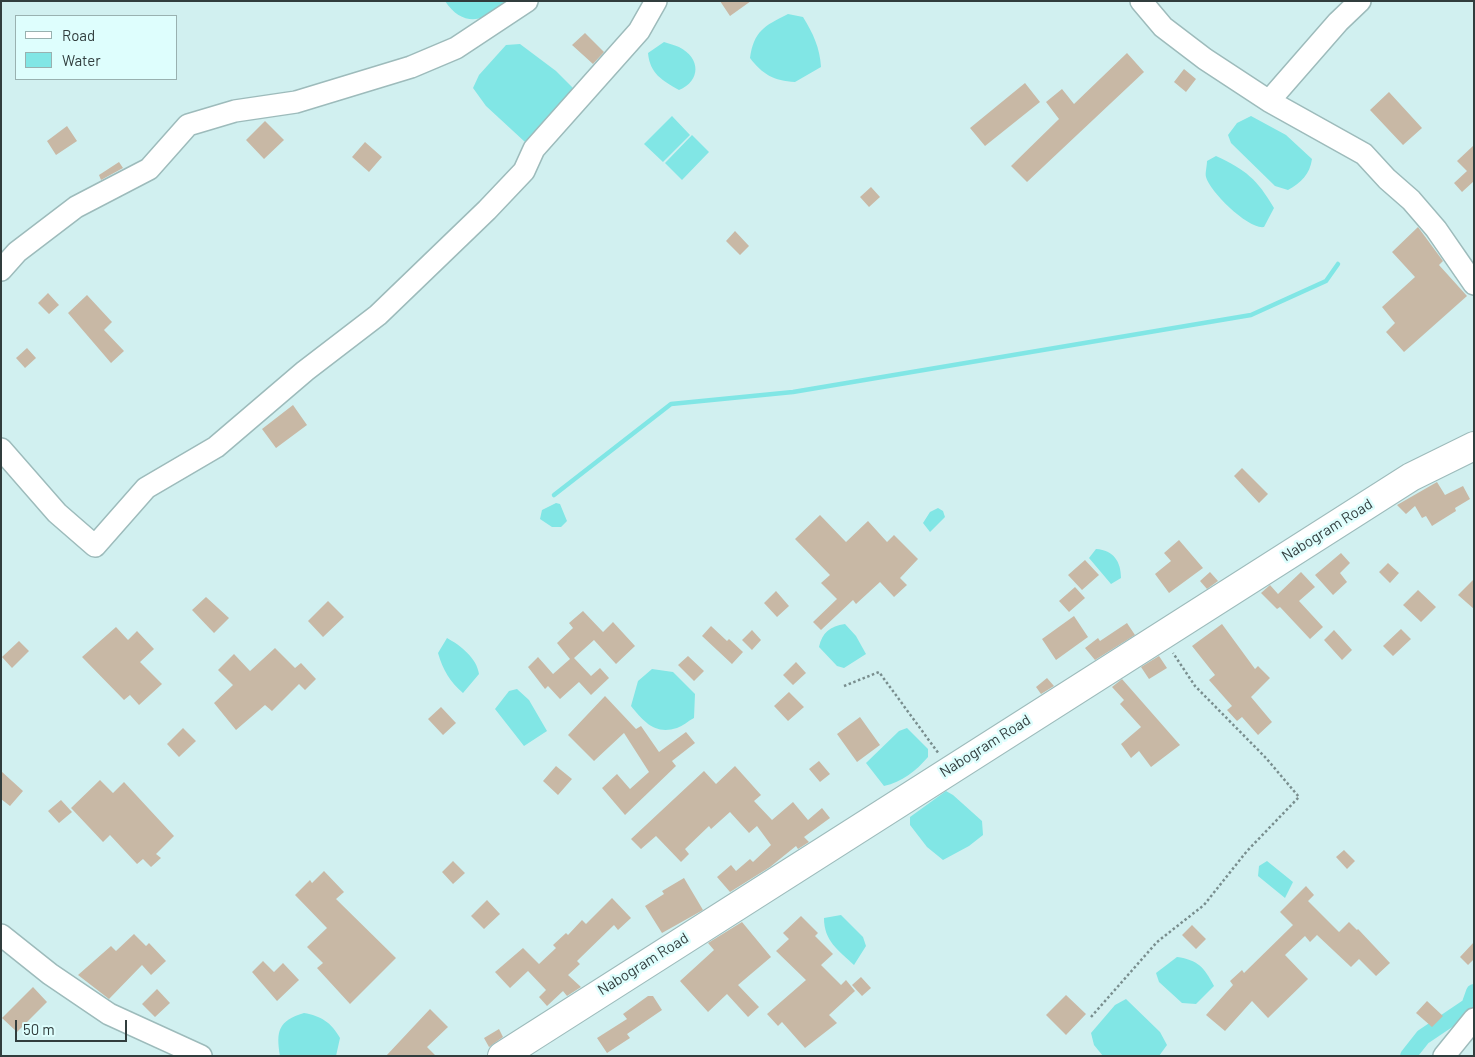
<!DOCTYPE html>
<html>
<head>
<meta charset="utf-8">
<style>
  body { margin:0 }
  #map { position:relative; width:1475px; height:1057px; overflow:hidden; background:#d1f0f0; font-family:Barlow,sans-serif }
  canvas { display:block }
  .frame { position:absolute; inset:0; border:2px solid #313d3d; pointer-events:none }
  .legend { position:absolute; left:15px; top:15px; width:162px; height:65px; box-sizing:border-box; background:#defefd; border:1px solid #99b1b0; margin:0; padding:6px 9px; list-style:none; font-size:15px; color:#313d3d }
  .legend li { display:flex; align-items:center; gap:10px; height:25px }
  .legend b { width:25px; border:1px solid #99b1b0 }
  .scale { position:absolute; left:15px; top:1020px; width:112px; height:22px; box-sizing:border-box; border:2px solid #313d3d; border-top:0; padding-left:6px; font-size:15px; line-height:18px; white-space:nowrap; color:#313d3d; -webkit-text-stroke:4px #defefd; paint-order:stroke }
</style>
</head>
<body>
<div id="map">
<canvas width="1475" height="1057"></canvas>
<div class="frame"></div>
<ul class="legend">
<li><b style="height:6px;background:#fff"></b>Road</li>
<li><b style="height:14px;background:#81e6e5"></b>Water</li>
</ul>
<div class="scale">50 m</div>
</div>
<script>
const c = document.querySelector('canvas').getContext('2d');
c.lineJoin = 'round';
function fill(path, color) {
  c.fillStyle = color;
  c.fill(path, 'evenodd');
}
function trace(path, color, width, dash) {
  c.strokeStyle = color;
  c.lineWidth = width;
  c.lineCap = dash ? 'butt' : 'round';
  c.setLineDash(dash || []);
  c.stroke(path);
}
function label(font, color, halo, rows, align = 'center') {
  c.font = font + ' Barlow,sans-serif';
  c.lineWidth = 5;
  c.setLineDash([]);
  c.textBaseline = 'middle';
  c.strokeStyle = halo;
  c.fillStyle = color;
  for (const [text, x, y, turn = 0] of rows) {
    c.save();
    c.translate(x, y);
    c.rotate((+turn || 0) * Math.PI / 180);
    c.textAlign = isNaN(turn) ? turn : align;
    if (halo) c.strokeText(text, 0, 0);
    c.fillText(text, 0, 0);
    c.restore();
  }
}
fill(new Path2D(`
  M445,1h65c-22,19 -46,29 -65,0z
  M788,14l15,3c10,16 17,31 18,50l-26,15c-21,-1 -33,-8 -45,-24 4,-27 14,-32 38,-44z
  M664,42c5,2 11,3 15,5 22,11 22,34 0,43 -17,-10 -29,-16 -31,-37z
  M520,44l36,27 17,17c-8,21 -28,44 -48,54l-39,-36 -13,-18 6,-13 27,-30z
  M672,116l18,19 -27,27 -19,-18z
  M1251,116l35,19 26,24c-2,15 -11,24 -24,31l-13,-4 -44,-43 -3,-8 9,-12z
  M692,135l17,17 -27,28 -17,-17z
  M1216,156c30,14 41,23 58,52l-10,19c-15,3 -54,-35 -58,-50 -1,-4 1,-11 1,-16z
  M556,503l4,1 7,17 -6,6h-9l-12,-8 2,-9z
  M938,508l5,3 2,6 -15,15 -7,-9 7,-11z
  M1096,549c18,1 25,13 25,29l-10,6 -22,-26z
  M845,624l11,12 10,18 -22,14 -7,-2 -18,-19c3,-14 11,-21 26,-23z
  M447,638c13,7 30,20 32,36l-16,19c-13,-11 -20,-23 -25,-40z
  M652,669l21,3 22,22 -1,24c-6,3 -11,8 -17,10 -22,7 -33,-6 -46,-22l7,-25z
  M517,689l12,11 18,31 -23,15 -29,-37 14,-18z
  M907,728l21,21v8c-12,14 -26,25 -44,29l-18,-23 33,-32z
  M946,791l7,4 29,26 1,14 -14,11 -26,14 -16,-13 -17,-22v-8z
  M1267,861l26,21 -8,16 -27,-22 1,-10z
  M841,915l22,22 3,9 -12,19c-16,-15 -30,-24 -30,-47z
  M1177,957c21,3 27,10 37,29l-18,18 -14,-1 -23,-21 -3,-9z
  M1126,999l34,33 7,13 -8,11h-56l-9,-11 -3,-12 24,-28z
  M304,1013c17,3 27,9 36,25l-4,18h-56c-4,-25 -2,-35 24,-43z`), '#81e6e5');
trace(new Path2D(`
  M554,495l117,-91 122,-12 458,-77 75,-34 12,-17`), '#81e6e5', 4.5);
trace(new Path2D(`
  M1408,1056l15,-19 46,-31 5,-14`), '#81e6e5', 16);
fill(new Path2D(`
  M720,1h31l-21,15z
  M585,33l19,19 -11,12 -21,-19z
  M1127,53l17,19 -117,110 -16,-16 48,-47 -13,-17 16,-13 12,15z
  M1184,69l12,10 -10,13 -12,-10z
  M1025,83l15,19 -55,44 -15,-18z
  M1389,92l33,36 -19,17 -33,-35z
  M265,121l19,19 -20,19 -18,-19z
  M67,126l10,15 -21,14 -9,-14z
  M365,142l17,15 -13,15 -17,-15z
  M1474,145v36l-12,11 -8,-9 13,-12 -10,-10z
  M119,162l4,6 -22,12 -2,-5z
  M871,187l9,10 -11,10 -9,-10z
  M1418,227l25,34 -4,4 28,31 -63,56 -18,-20 9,-9 -13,-16 33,-30 -23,-25z
  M735,231l14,15 -9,9 -14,-14z
  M48,293l11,12 -10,9 -11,-11z
  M87,295l25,27 -8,8 20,21 -13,12 -43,-50z
  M27,348l9,10 -11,10 -9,-10z
  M293,405l14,20 -31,23 -14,-19z
  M1242,468l26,26 -9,9 -25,-27z
  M1437,482l8,13 18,-9 7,13 -15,9 1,3 -24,15 -6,-10 -4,2 -7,-12 -9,8 -9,-9z
  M820,515l26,27 22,-21 19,21 7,-7 24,24 -18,19 7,7 -13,12 -14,-15 -24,22 -3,-4 -32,30 -8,-8 24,-23 -16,-16 9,-8 -35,-36z
  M1179,540l24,28 -34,25 -14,-19 16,-13 -7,-8z
  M1341,553l9,10 -10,10 7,9 -14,13 -18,-20z
  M1085,560l14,15 -17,15 -14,-15z
  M1388,563l11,10 -9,10 -11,-11z
  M1210,572l8,9 -11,8 -7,-8z
  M1301,572l14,15 -16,14 24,26 -13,12 -30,-32 -3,2 -16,-16 9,-8 8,9z
  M1474,579v30l-16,-14z
  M1075,587l10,11 -16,14 -10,-11z
  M1418,590l18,17 -15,15 -18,-17z
  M776,591l13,15 -12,11 -13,-14z
  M206,597l23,21 -15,15 -22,-23z
  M328,601l16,16 -21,20 -15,-16z
  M583,611l20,21 10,-10 22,24 -19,18 -22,-24 -20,18 17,18 9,-8 9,10 -18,17 -12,-13 -19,17 -12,-13 -3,3 -17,-22 10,-10 15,17 17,-15 -13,-16 16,-15 -4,-5z
  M1074,616l14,21 -32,23 -14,-21z
  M1127,623l8,12 -40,25 -10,-12 13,-10 2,3z
  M1222,624l33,45 3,-3 12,12 -19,19 21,25 -14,13 -16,-18 -5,4 -10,-11 5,-4 -23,-26 6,-5 -23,-29z
  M711,626l16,15 2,-2 14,13 -11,12 -30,-28z
  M116,627l12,13 9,-9 17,18 -14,13 22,22 -23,21 -9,-10 -6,5 -42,-43z
  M1401,629l10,10 -18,17 -10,-10z
  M752,630l9,10 -9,10 -10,-10z
  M1334,630l18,20 -10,10 -18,-20z
  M19,641l10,10 -17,17 -10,-11z
  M275,648l20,20 6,-5 15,16 -11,11 -6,-6 -27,27 -7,-6 -29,25 -22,-27 19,-18 -15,-15 16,-16 16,17z
  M688,656l16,15 -10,10 -16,-16z
  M1159,656l8,12 -18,11 -8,-12z
  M796,662l10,11 -13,12 -10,-10z
  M1047,678l7,8 -13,8 -5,-7z
  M1122,679l58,66 -29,22 -12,-16 -8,7 -10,-14 20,-17 -21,-23 4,-4 -12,-13z
  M789,692l15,15 -16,14 -14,-15z
  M605,696l31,33 5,-3 18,26 27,-20 9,11 -23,18 4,5 -51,49 -23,-27 15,-14 13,15 19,-17 -25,-39 -30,28 -26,-26z
  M441,707l15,16 -13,12 -15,-16z
  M860,717l20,28 -23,17 -20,-28z
  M183,728l13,13 -17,16 -12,-13z
  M819,761l11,13 -10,8 -11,-13z
  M556,766l16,13 -14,16 -15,-14z
  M735,766l26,29 -7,6 18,19 21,-18 15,18 14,-12 8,10 -26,19 5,5 -11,7 -2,-3 -26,21 -40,25 -13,-15 14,-12 5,6 14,-12 3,3 18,-17 -14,-19 -8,7 -19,-21 -19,17 -2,-3 -24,23 4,5 -8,8 -25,-26 -15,13 -10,-10 73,-68 12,13z
  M1,771l22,20 -13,15 -9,-7z
  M100,780l13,13 11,-11 50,54 -18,18 5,4 -10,9 -8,-8 -6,5 -27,-29 -7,7 -32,-34z
  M61,800l11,12 -13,11 -11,-12z
  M1344,850l11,11 -8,8 -11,-12z
  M453,861l12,12 -12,11 -11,-12z
  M324,871l20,21 -8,7 60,59 -46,46 -33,-36 6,-5 -16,-16 20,-19 -32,-33 15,-15 2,3z
  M684,878l19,32 -41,23 -17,-27 19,-12 -2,-3z
  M1306,886l8,9 -6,6 31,31 10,-10 8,8 1,-1 32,34 -14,13 -17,-17 -8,8 -34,-32 -7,7 -5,-6 -20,19 23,24 -40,39 -16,-17 -27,30 -19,-16 27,-30 -3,-4 12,-11 2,3 49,-48 -13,-13z
  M612,898l19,20 -13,12 -4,-5 -37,36 3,3 -12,11 13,12 -14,9 -4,-5 -16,15 -8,-9 7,-7 -18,-19 -18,17 -15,-16 28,-24 16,16 17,-16 -3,-3 13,-12 2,2 14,-15 4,4z
  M487,900l13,14 -16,15 -13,-13z
  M801,916l17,17 -3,3 18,18 -12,11 20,20 5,-5 9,11 -26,24 8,8 -32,25 -23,-26 -4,4 -11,-12 39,-34 -30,-29 13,-12 -6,-6z
  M742,922l29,35 -33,28 21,22 -11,10 -21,-23 -19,18 -28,-31 34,-31 -6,-7z
  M1192,925l14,14 -10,10 -14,-14z
  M134,934l12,12 3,-3 17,18 -15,14 -9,-10 -33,34 -31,-24 33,-29 5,5z
  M1474,942v17l-6,6 -8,-8z
  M263,961l11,11 9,-9 16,17 -22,21 -25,-29z
  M861,977l10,11 -9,8 -10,-11z
  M33,987l14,15 -30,30 -15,-14z
  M157,989l13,14 -15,14 -13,-13z
  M1066,995l20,19 -20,21 -20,-20z
  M648,996h5l9,14 -35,24 3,4 -23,15 -10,-15 30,-19 -4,-5z
  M1427,1001l16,15 -11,11 -16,-14z
  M430,1009l18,18 -21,20 9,9h-50z
  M499,1029l4,8 -14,10 -5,-9z`), '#c8b8a5');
const minor = new Path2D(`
  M1141,1l22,26 42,32 64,42 95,53 23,25 24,21 25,29 38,55
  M1269,101l69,-79 22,-21
  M1,270l16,-18 59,-45 73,-38 39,-44 47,-14 61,-9 115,-35 45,-19 71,-47
  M1,449l56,64 38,33 51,-58 70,-41 89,-76 73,-56 109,-105 37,-39 10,-22 105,-118 17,-30
  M1,935l49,39 59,40 92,42
  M1444,1056l30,-37`);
const major = new Path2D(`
  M502,1056l909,-579 63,-31`);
trace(minor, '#9dbbbb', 24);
trace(major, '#9dbbbb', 30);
trace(new Path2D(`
  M844,686l35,-14 60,82
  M1091,1017l66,-75 47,-37 43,-54 52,-54 -33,-39 -71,-72 -22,-33`), '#798e8e', 2.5, [2.5, 2.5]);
trace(minor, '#fff', 21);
trace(major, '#fff', 28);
label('15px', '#313d3d', '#defefd', [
  ["Nabogram Road",1327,530,-32],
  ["Nabogram Road",985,746,-32],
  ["Nabogram Road",643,964,-32]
]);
</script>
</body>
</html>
